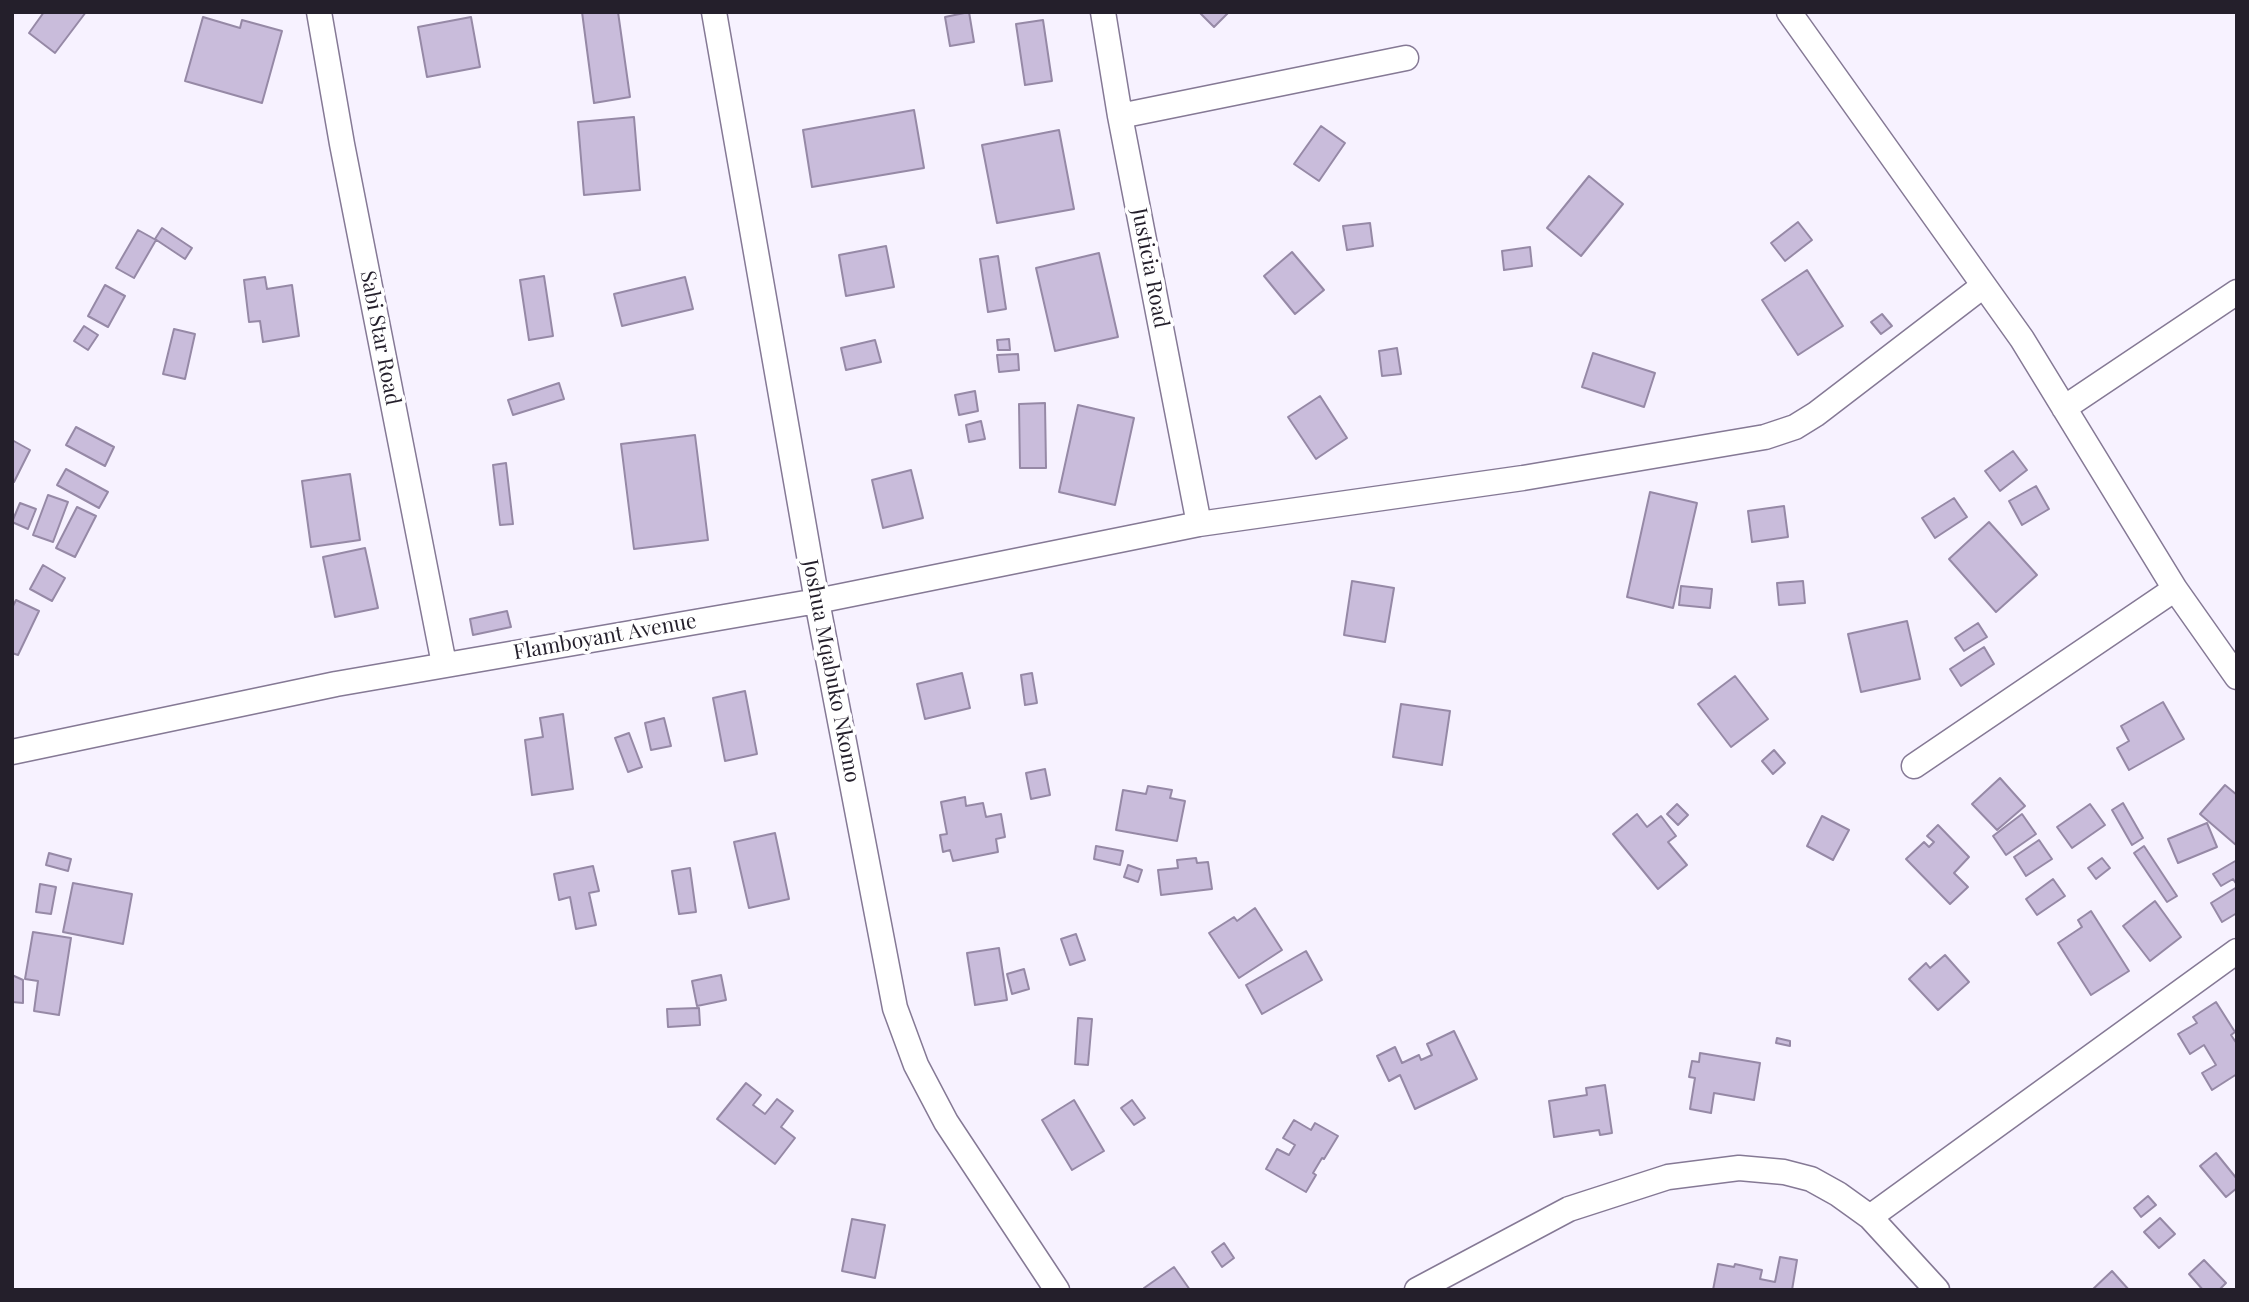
<!DOCTYPE html>
<html>
<head>
<meta charset="utf-8">
<style>
  body { margin:0 }
  #map { position:relative; width:2249px; height:1302px; overflow:hidden; background:#f7f2ff; font-family:"Playfair Display",serif }
  canvas { display:block }
  .frame { position:absolute; inset:0; border:14px solid #241f2b; pointer-events:none }
</style>
</head>
<body>
<div id="map">
<canvas width="2249" height="1302"></canvas>
<div class="frame"></div>
</div>
<script>
const c = document.querySelector('canvas').getContext('2d');
c.lineJoin = 'round';
function fill(path, color) {
  c.fillStyle = color;
  c.fill(path, 'evenodd');
}
function trace(path, color, width, dash) {
  c.strokeStyle = color;
  c.lineWidth = width;
  c.lineCap = dash ? 'butt' : 'round';
  c.setLineDash(dash || []);
  c.stroke(path);
}
function label(font, color, halo, rows, align = 'center') {
  c.font = font + ' "Playfair Display",serif';
  c.lineWidth = 7;
  c.setLineDash([]);
  c.textBaseline = 'middle';
  c.strokeStyle = halo;
  c.fillStyle = color;
  for (const [text, x, y, turn = 0] of rows) {
    c.save();
    c.translate(x, y);
    c.rotate((+turn || 0) * Math.PI / 180);
    c.textAlign = isNaN(turn) ? turn : align;
    if (halo) c.strokeText(text, 0, 0);
    c.fillText(text, 0, 0);
    c.restore();
  }
}
const building = new Path2D(`
  M44,12h42l-31,41 -26,-20z
  M582,12h36l12,85 -36,6z
  M969,12l5,30 -24,4 -5,-29z
  M1199,12h30l-15,15z
  M203,17l37,11 2,-8 40,11 -20,72 -77,-22z
  M471,17l9,50 -53,10 -9,-50z
  M1043,20l9,61 -27,4 -9,-61z
  M914,110l10,58 -112,19 -9,-57z
  M634,117l6,73 -56,5 -6,-73z
  M1321,126l24,17 -26,38 -25,-17z
  M1059,130l15,79 -77,14 -15,-78z
  M1589,176l34,28 -42,52 -34,-28z
  M1798,222l14,18 -27,21 -14,-18z
  M1370,223l3,23 -26,4 -4,-24z
  M162,228l30,20 -7,11 -30,-20z
  M138,230l18,10 -22,38 -18,-10z
  M886,246l8,41 -48,9 -7,-41z
  M1530,247l2,19 -28,4 -2,-19z
  M1292,252l32,38 -29,24 -31,-38z
  M1099,253l19,84 -63,14 -19,-83z
  M998,256l8,53 -18,3 -8,-53z
  M1807,270l36,56 -45,29 -36,-55z
  M544,276l9,60 -24,4 -9,-60z
  M265,277l2,12 25,-4 7,51 -36,6 -3,-21 -11,1 -5,-42z
  M685,277l8,32 -71,17 -8,-32z
  M105,285l20,11 -17,31 -20,-11z
  M1882,314l10,12 -11,8 -10,-12z
  M84,326l14,9 -10,15 -14,-9z
  M174,329l21,5 -10,45 -22,-5z
  M1009,339l1,11h-12l-1,-10z
  M875,340l6,22 -35,8 -5,-22z
  M1397,348l4,26 -19,2 -3,-25z
  M1593,353l62,20 -11,34 -62,-20z
  M1018,354l1,16 -20,2 -2,-17z
  M559,383l5,16 -51,16 -5,-15z
  M975,391l3,20 -19,4 -4,-20z
  M1320,396l27,42 -31,21 -28,-42z
  M1045,403l1,65h-26l-1,-64z
  M1078,405l56,13 -19,87 -56,-13z
  M981,421l4,18 -16,3 -3,-17z
  M76,427l38,20 -9,19 -39,-21z
  M695,435l13,105 -74,9 -13,-105z
  M12,440l18,10 -16,32 -2,-1z
  M2013,451l14,19 -27,21 -15,-20z
  M506,463l7,61 -13,1 -7,-60z
  M66,469l42,23 -9,16 -42,-23z
  M911,470l12,48 -40,10 -11,-48z
  M350,474l10,66 -49,7 -9,-66z
  M2036,486l13,23 -27,16 -13,-24z
  M1650,492l47,11 -24,105 -46,-11z
  M48,495l20,7 -15,40 -20,-7z
  M1954,498l13,19 -32,21 -13,-20z
  M20,503l16,6 -8,20 -16,-7z
  M1784,506l4,31 -36,5 -4,-31z
  M77,507l19,9 -21,41 -19,-9z
  M1989,522l48,53 -41,37 -47,-53z
  M365,548l13,60 -43,9 -12,-60z
  M43,565l22,13 -13,23 -22,-12z
  M1352,581l42,7 -9,54 -41,-7z
  M1803,581l2,22 -26,2 -2,-22z
  M1681,586l31,3 -2,19 -31,-3z
  M16,600l23,11 -21,44 -6,-2v-45z
  M507,611l4,16 -38,8 -3,-16z
  M1907,621l13,58 -59,13 -13,-58z
  M1978,623l9,14 -23,14 -9,-13z
  M1984,647l10,17 -33,22 -11,-17z
  M962,673l8,35 -45,11 -8,-35z
  M1032,673l5,30 -12,2 -4,-30z
  M1735,676l33,43 -37,28 -33,-43z
  M745,691l12,63 -32,7 -12,-63z
  M2163,702l21,37 -55,31 -12,-22 12,-7 -8,-15z
  M1401,704l49,7 -8,54 -49,-8z
  M563,714l10,75 -41,6 -7,-55 18,-3 -3,-19z
  M664,718l7,28 -20,4 -6,-27z
  M629,733l13,34 -14,5 -13,-34z
  M1774,750l11,13 -12,11 -11,-13z
  M1045,769l5,26 -19,4 -5,-26z
  M2000,778l25,28 -28,24 -25,-26z
  M2225,785l12,10 -1,50 -36,-31z
  M1148,786l24,4 -2,8 15,3 -8,40 -61,-11 7,-40 23,4z
  M965,797l1,9 17,-3 3,14 15,-3 4,23 -9,2 2,13 -45,9 -3,-11 -7,2 -3,-17 7,-1 -6,-32z
  M2123,803l20,35 -11,7 -20,-35z
  M1677,804l11,11 -10,10 -11,-11z
  M2090,804l15,21 -33,23 -15,-21z
  M1637,814l10,13 14,-11 15,20 -8,6 19,23 -29,24 -45,-55z
  M2022,814l14,20 -30,21 -13,-19z
  M1822,816l27,14 -16,30 -26,-14z
  M2207,823l10,24 -39,16 -10,-24z
  M1938,825l31,32 -15,16 14,14 -18,17 -44,-45 18,-17 5,5 5,-5 -7,-6z
  M775,833l14,66 -40,9 -15,-66z
  M2039,840l13,19 -26,17 -12,-19z
  M1096,846l27,5 -3,14 -26,-6z
  M2144,846l33,50 -10,6 -33,-49z
  M49,853l22,6 -3,12 -22,-6z
  M1196,858l1,5 11,-1 4,27 -51,6 -3,-25 20,-2 -1,-8z
  M2102,858l8,10 -14,11 -8,-11z
  M2237,860v25l-4,-6 -12,7 -8,-12z
  M1128,865l14,5 -4,12 -14,-5z
  M593,866l6,25 -10,2 7,32 -20,4 -6,-32 -11,3 -5,-26z
  M690,868l6,44 -17,2 -7,-43z
  M2053,879l12,17 -28,19 -11,-16z
  M73,883l59,11 -9,50 -60,-12z
  M40,884l16,3 -5,27 -15,-2z
  M2237,887v26l-15,9 -11,-19z
  M2155,901l26,36 -31,24 -27,-35z
  M1255,908l27,42 -43,28 -30,-45 25,-16 3,4z
  M2091,911l38,60 -38,24 -33,-52 24,-16 -4,-7z
  M33,932l38,6 -12,77 -25,-4 4,-30 -13,-2z
  M1076,934l9,26 -15,5 -9,-26z
  M999,948l8,52 -32,5 -8,-52z
  M1306,951l16,29 -60,34 -16,-29z
  M1945,955l24,27 -31,28 -29,-31 17,-16 4,5z
  M1024,969l5,20 -17,5 -5,-20z
  M12,975l11,5v23l-11,-1z
  M721,975l5,25 -29,6 -5,-25z
  M2216,1002l19,30 -4,3 6,9v30l-25,16 -10,-17 14,-8 -12,-20 -14,9 -12,-20 19,-11 -4,-6z
  M699,1008l1,17 -32,2 -1,-18z
  M1078,1018l14,1 -4,46 -13,-1z
  M1454,1031l23,48 -62,30 -15,-34 -11,6 -12,-25 18,-9 7,16 17,-8 2,5 11,-5 -5,-11z
  M1777,1038l13,3v5l-14,-3z
  M1700,1053l60,10 -6,37 -40,-7 -3,20 -21,-4 5,-31 -6,-1 3,-16 7,1z
  M746,1083l15,12 -8,10 12,9 12,-15 16,12 -12,16 14,11 -20,26 -58,-45z
  M1605,1085l7,48 -12,2 -1,-5 -45,7 -5,-36 38,-6 -1,-7z
  M1074,1100l30,51 -32,19 -30,-50z
  M1132,1100l13,18 -11,7 -13,-17z
  M1294,1120l17,10 4,-7 23,13 -14,23 -2,-1 -9,15 3,2 -10,17 -40,-23 11,-20 12,6 6,-10 -12,-7z
  M2216,1153l21,26v9l-11,9 -26,-31z
  M2148,1196l8,9 -15,12 -7,-9z
  M2160,1218l15,16 -16,14 -15,-16z
  M852,1219l33,6 -10,53 -33,-7z
  M1224,1243l10,15 -12,9 -10,-15z
  M1780,1257l17,3 -5,30h-79l5,-26 16,3 1,-3 27,6 -2,9 15,3z
  M2204,1260l22,23 -7,7h-16l-14,-16z
  M1174,1267l16,23h-44l-2,-2z
  M2112,1271l17,19h-37z`);
fill(building, '#c9bcdb');
trace(building, '#9689a6', 2);
const minor = new Path2D(`
  M319,12l23,132 102,520
  M714,12l103,589 78,407 21,57 30,57 111,168
  M1103,12l17,104 79,408
  M1789,12l233,327 153,250 62,88
  M1120,116l286,-58
  M2064,408l173,-116
  M12,752l324,-68 481,-83 382,-77 324,-46 242,-41 30,-10 21,-13 167,-128
  M1914,766l261,-177
  M1870,1217l367,-266
  M1417,1290l152,-81 99,-32 71,-9 45,4 27,7 27,15 32,23 67,73`);
trace(minor, '#857995', 27);
trace(minor, '#fff', 24);
label('21px', '#241f2b', '#fff', [
  ["Justicia Road",1150,268,79],
  ["Sabi Star Road",380,338,79],
  ["Flamboyant Avenue",605,637,-10],
  ["Joshua Mqabuko Nkomo",831,671,79]
]);
</script>
</body>
</html>
